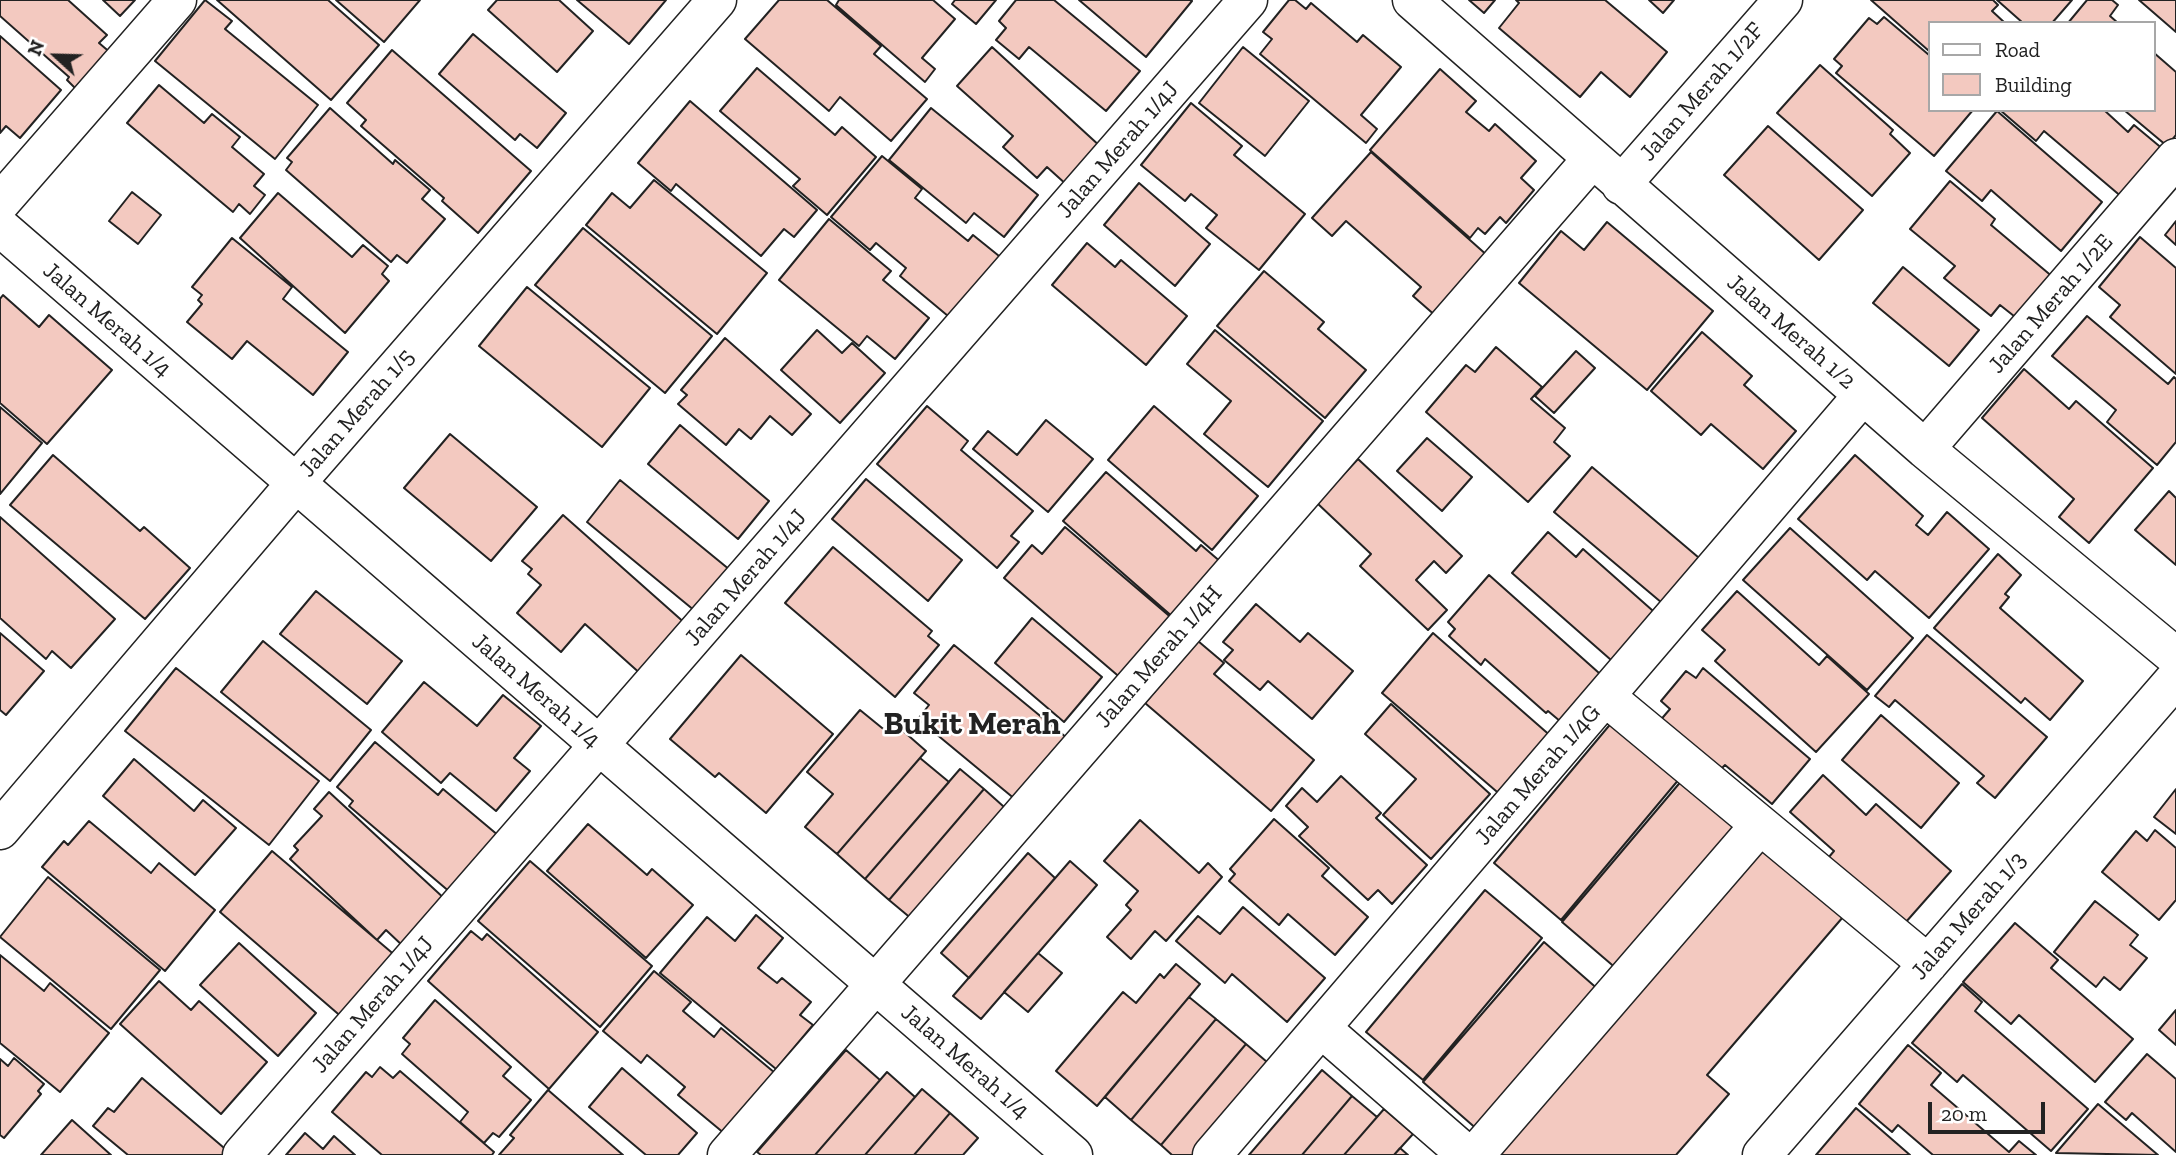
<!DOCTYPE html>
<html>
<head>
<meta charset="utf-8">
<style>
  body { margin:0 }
  #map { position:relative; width:2176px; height:1155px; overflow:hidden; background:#fff; font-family:"Zilla Slab",serif }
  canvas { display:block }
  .legend { position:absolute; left:1928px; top:21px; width:228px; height:91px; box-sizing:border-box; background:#fff; border:2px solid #a7a7a7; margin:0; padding:9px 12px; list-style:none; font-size:21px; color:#222 }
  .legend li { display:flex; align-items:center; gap:14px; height:35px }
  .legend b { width:35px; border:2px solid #a7a7a7 }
  .north { position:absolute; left:21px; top:21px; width:70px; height:70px; -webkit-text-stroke:5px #fff; paint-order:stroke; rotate:292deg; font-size:19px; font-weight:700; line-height:28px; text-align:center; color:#222 }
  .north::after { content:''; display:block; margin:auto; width:24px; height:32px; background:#222; clip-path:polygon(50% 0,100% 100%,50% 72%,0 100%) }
  .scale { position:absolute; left:1928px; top:1102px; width:117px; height:32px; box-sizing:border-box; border:4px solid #222; border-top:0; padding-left:9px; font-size:21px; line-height:24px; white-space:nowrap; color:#222; -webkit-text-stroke:5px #fff; paint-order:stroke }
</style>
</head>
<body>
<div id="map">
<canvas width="2176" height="1155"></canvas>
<ul class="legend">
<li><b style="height:9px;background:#fff"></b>Road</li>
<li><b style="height:19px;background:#f3c9c0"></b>Building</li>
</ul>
<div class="north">N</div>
<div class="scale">20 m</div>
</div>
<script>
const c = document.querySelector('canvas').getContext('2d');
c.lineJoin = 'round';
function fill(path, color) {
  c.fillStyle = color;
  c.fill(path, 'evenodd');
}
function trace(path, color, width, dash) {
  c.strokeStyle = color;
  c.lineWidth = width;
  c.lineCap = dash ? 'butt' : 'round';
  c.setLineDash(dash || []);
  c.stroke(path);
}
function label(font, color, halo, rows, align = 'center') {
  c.font = font + ' "Zilla Slab",serif';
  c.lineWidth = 5;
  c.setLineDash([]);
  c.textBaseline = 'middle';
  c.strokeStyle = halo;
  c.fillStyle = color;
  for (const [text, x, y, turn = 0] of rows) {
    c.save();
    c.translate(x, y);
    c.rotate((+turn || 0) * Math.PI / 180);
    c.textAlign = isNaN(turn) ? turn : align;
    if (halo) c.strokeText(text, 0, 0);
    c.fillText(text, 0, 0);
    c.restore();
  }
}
const building = new Path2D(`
  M0,0h68l39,35 -8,8 13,11 -33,38 -12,-12 2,-3 -69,-61z
  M103,0h32l-15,16z
  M205,0l27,21 -7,8 93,76 -43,54 -120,-98z
  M217,0h111l51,45 -48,55z
  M336,0h84l-36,42z
  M497,0h62l34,31 -36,41 -69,-62z
  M577,0h89l-37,44z
  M779,0h48l54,46 -7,8 53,45 -36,42 -51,-44 -11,14 -84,-72z
  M839,0h94l22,19 -33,39 13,11 -10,13 -89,-77z
  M955,0h41l-20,24 -24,-20z
  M1016,0h38l86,71 -34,40 -77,-64 -10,12 -23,-19 10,-12 -7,-7z
  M1079,0h111l2,1 -46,56z
  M1289,0h6l11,9 5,-6 46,39 6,-7 38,32 -40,48 16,14 -11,14 -106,-89 12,-15 -9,-7z
  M1469,0h26l-11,13z
  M1516,0h89l62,52 -37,45 -29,-25 -21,25 -81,-69 20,-25z
  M1649,0h25l-11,13z
  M1871,0h122l5,5 -6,6 13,12h-76v28z
  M1997,0h75l-20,23h-29z
  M2087,0h25l6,5 -8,11 8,7h-50z
  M2139,0h37v32z
  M1884,17l45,38v55h44l-39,46 -98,-83 6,-7 -8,-7 35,-41 8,6z
  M473,34l93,79 -29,35 -17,-14 -5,6 -76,-66z
  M0,36l61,54 -41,48 -14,-12 -6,7z
  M992,47l110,101 -34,38 -21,-19 -10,11 -34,-31 10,-11 -56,-50z
  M1243,47l66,54 -44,55 -66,-53z
  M392,50l139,121 -53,62 -36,-32 2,-3 -83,-72 5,-6 -19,-17z
  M2153,52l23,20v63l-9,11 -43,-36h29z
  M1820,65l73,65 -3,4 20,19 -38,43 -95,-83z
  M757,68l78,67 7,-8 34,30 -49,58 -34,-29 7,-7 -80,-68z
  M1440,69l36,32 -10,11 23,19 6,-7 41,37 -15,17 13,12 -28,33 -6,-6 -15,17 -7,-6 -8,10 -100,-88z
  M159,85l45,38 8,-9 28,23 -8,10 32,27 -10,12 11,9 -15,19 -11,-10 -6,8 -106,-89z
  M690,101l127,109 -23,27 -10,-8 -23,27 -85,-72 -5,7 -33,-28z
  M1191,103l51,43 -8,9 71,59 -46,56 -53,-42 11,-13 -26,-21 -6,7 -44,-36z
  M330,108l63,56 2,-4 35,30 -8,9 23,20 -38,44 -10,-8 -6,7 -105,-92 6,-8 -5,-4z
  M931,108l107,87 -34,42 -30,-24 -8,10 -77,-63z
  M2000,110h104l24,22 6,-7 30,25 -41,48 -79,-67 -8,10z
  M1997,111l105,91 -41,49 -70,-61 -9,11 -36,-30z
  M1768,126l95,84 -44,50 -95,-85z
  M1371,152l118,105 -52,60 -24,-21 8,-9 -75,-66 -14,15 -20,-18z
  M882,156l40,33 -7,9 53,43 5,-6 31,25 -50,61 -54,-45 6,-8 -30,-25 -6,7 -39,-33z
  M654,180l113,93 -50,61 -131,-109 26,-32 18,15z
  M1950,181l45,38 -4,6 63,53 -35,42 -19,-15 -9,11 -47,-38 11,-12 -45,-37z
  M1139,183l71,61 -35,42 -71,-61z
  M132,192l29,23 -23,29 -29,-23z
  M278,193l74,64 11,-12 25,21 -6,8 7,7 -44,52 -105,-95z
  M829,219l62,52 -8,9 46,38 -34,41 -28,-23 -8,10 -80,-66z
  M2176,221v24l-11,-10z
  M1607,222l106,89 -66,79 -128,-107 42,-52 23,19z
  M583,228l129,108 -47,57 -130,-108z
  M2140,237l36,31v106l-66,-57 10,-12 -21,-18z
  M232,238l60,49 -9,12 65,53 -35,43 -66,-54 -15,18 -45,-37 15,-18 -4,-4 4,-5 -10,-8z
  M1087,243l28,24 6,-7 66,56 -41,49 -94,-80z
  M1903,267l76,63 -30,36 -76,-63z
  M1264,271l60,51 -6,7 48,41 -41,48 -108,-92z
  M527,287l123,101 -48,59 -123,-101z
  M3,295l36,32 10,-12 63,55 -65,74 -47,-41v-104z
  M2087,316l81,68 6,-7 2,2v63l-19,23 -50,-43 9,-12 -64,-54z
  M817,330l25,23 10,-10 33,30 -45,50 -59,-53z
  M1215,330l108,91 -55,66 -64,-53 27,-33 -44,-37z
  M1702,332l50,44 -8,9 52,46 -33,38 -52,-45 -10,11 -50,-44z
  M725,338l86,76 -19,21 -22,-19 -19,23 -12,-10 -13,16 -48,-41 9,-9 -6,-5z
  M1496,347l46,40 -11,12 34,29 -11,14 16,14 -42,46 -102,-90 40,-47 9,7z
  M1576,351l19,17 -41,45 -19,-17z
  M2024,369l45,40 7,-8 77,67 -64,75 -30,-26 15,-18 -92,-81z
  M927,406l41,35 -7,9 72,61 -22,25 8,6 -22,26 -120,-104z
  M1154,406l104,90 -46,54 -104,-90z
  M0,407l42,36 -42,51z
  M1046,420l47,39 -45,53 -75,-63 15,-18 29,24z
  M680,425l89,76 -31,38 -90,-75z
  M450,434l87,73 -46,54 -87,-73z
  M1427,438l45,39 -30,34 -45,-40z
  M53,455l87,76 4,-4 46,41 -45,51 -135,-114z
  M1855,455l68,61 -7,9 12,10 19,-23 42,37 -60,69 -54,-47 -8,9 -69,-61z
  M1358,459l104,97 -16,17 -12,-12 -18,19 31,30 -19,20 -68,-64 11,-12 -54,-51z
  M1592,467l113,96 -37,45 -114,-96z
  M1106,472l90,79 5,-6 21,18 -48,55 -111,-97z
  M866,479l96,81 -34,41 -96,-82z
  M620,480l110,90 -35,41 -108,-89z
  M2169,491l7,7v67l-41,-35z
  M563,515l124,110 -44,51 -58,-52 -24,28 -44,-39 24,-28 -13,-11 4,-5 -10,-8z
  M0,517l115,102 -44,49 -19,-17 -6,8 -46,-41z
  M1065,527l109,93 -51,60 -119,-102 28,-33 10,9z
  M1790,528l123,110 -46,52 -124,-110z
  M1548,532l28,25 7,-8 78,69 -42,49 -107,-94z
  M833,547l99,84 -4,5 11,9 -44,52 -110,-94z
  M1998,554l23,21 -16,19 4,3 -9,11 83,73 -33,39 -25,-22 -4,5 -87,-75z
  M1489,575l119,106 -41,46 -19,-16 -2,2 -61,-54 -4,6 -32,-29 6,-7 -7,-7z
  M316,591l86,70 -35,43 -87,-70z
  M1737,591l82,74 8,-9 42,38 -53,58 -101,-91 10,-11 -23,-20z
  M1256,604l44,38 8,-9 45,38 -41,48 -44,-38 -8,9 -36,-30 9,-10 -10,-8z
  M1032,618l70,59 -38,45 -69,-59z
  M0,633l44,38 -38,44 -6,-5z
  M1433,633l120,105 -50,59 -121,-104z
  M1927,635l120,102 -52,61 -18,-15 7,-7 -89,-76 -6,7 -14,-11z
  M263,641l108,89 -41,51 -109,-89z
  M1198,641l26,22 -10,11 100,86 -43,51 -126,-108z
  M954,645l113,93 -51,62 -98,-81 11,-14 -15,-12z
  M741,655l92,79 -67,79 -47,-40 -4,4 -45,-38z
  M176,668l143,113 -50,64 -144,-114z
  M1703,668l107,91 -38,45 -47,-39 -8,8 -59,-50 12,-14 -9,-8 25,-30 10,7z
  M424,682l53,44 26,-31 38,31 -27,32 16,13 -34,40 -46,-38 -9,10 -59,-51z
  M1391,704l99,90 -59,65 -48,-44 33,-36 -51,-45z
  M860,710l27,22 7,-9 32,28 -89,103 -32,-27 28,-33 -26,-22z
  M1881,715l78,68 -38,45 -79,-68z
  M1613,721l67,57 -119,142 -67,-57z
  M375,742l63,53 5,-6 56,47 -48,57 -102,-87 4,-5 -16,-14z
  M920,758l29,24 -84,97 -28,-25z
  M134,759l60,52 9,-11 33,28 -41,47 -92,-79z
  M960,769l24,20 -95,111 -24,-21z
  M1823,775l43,40 10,-11 75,67 -53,60 -75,-67 11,-13 -44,-39z
  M1341,776l40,37 -5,5 51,47 -35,39 -14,-14 -10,10 -69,-64 9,-9 -22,-21 16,-18 15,14z
  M1683,779l56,48 -121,143 -56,-48z
  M984,789l29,26 -94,110 -30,-25z
  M2176,789v45l-22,-17z
  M329,792l118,109 -43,46 -18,-17 -9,10 -87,-81 8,-9 -4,-4 28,-30 -8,-7z
  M1274,819l55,49 -7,8 46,41 -33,38 -47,-41 -9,11 -50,-44 6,-7 -5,-5z
  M1140,820l59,53 9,-10 14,14 -56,64 -11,-10 -24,28 -24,-22 24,-27 -5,-5 12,-14 -34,-30z
  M89,821l62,52 8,-10 56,47 -50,61 -123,-104 22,-26 4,4z
  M588,824l59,51 5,-6 41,36 -47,53 -99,-87z
  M2155,830l21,18v52l-17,20 -57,-48 34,-41 11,10z
  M1762,847l81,70 -136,158 22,19 -53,61h-177z
  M272,851l125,106 -53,62 -124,-107z
  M1028,853l27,25 -86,100 -28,-25z
  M530,861l122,105 -52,61 -122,-106z
  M1070,861l27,24 -116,134 -28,-23z
  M48,877l112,93 -49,59 -111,-92z
  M1485,890l57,48 -119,142 -57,-48z
  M2095,901l43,34 -8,10 17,13 -27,32 -16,-13 -8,10 -42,-35z
  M1243,907l82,71 -38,44 -55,-48 -7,9 -49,-42 22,-25 22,18z
  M756,915l27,23 -25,30 19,15 5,-5 29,24 -11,13 13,10 -37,44 -116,-96 47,-56 28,24z
  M2015,923l43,37 -7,8 82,71 -38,43 -76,-67 -8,9 -48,-42z
  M471,931l11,9 5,-6 111,98 -49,57 -121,-108z
  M1544,942l56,49 -121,140 -56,-49z
  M239,943l77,70 -38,43 -78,-71z
  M1038,953l24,20 -34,39 -24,-20z
  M0,955l44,36 6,-8 59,50 -49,59 -60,-49z
  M1176,964l24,20 -103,122 -41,-35 67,-79 13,11 24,-29 4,4z
  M654,971l37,31 -8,9 31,26 7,-9 54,45 -50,61 -47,-39 7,-8 -38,-32 -6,8 -38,-32z
  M159,981l32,29 8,-9 68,61 -46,52 -101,-90z
  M1962,984l20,18 -7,9 113,98 -37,42 -88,-76 -6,7 -45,-39z
  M1189,997l27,22 -85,101 -26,-23z
  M435,1000l76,67 -8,9 28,24 -32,37 -6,-4 -9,10 -24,-21 8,-10 -66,-58 8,-10 -7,-6z
  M2176,1010v35l-17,-15z
  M1216,1019l30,25 -85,101 -30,-25z
  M1246,1044l28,24 -73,87h-29l-11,-10z
  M1908,1045l33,28 -10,12 78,67 10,-11 17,14h-103l-35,-30 -6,7 -33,-28z
  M846,1050l34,30 -65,75h-54l-4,-3z
  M2147,1054l29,25v73l-44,-39 -6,7 -21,-18z
  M14,1058l30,26 -6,7 3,3 -37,44 -4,-3v-76l8,7z
  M380,1067l13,11 7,-7 94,81 -2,3h-110l-50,-43 34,-40 6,5z
  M622,1068l75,65 -19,22h-32l-57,-48z
  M1322,1070l30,26 -50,59h-53z
  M887,1072l28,25 -50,58h-50z
  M142,1078l88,75 -1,2h-101l-35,-29 15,-18 6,4z
  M922,1089l28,24 -36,42h-49z
  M548,1090l75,65h-124l15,-17 -4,-3z
  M1352,1096l25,21 -33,38h-42z
  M2098,1104l60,51 -102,-2z
  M1856,1108l54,47h-94z
  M1384,1109l29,25 -19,21h-50z
  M950,1113l28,25 -15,17h-49z
  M72,1120l39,35h-70z
  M305,1133l18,16 11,-13 21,19h-69z
  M1400,1148l8,7h-14z`);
fill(building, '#f3c9c0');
trace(building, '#222', 2);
const minor = new Path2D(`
  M1412,0l513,449 251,208
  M1621,185l162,-185
  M0,203l177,-203
  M0,227l1073,928
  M1925,449l251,-291
  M1606,697l322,267
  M0,830l296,-347 421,-483
  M1321,1028l146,127
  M242,1155l1006,-1155
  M727,1155l865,-996
  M1212,1155l651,-760
  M1475,1155l285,-330
  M1762,1155l414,-477`);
trace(minor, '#222', 41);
trace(minor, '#fff', 38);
label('24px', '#222', '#fff', [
  ["Jalan Merah 1/2F",1702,92,-49],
  ["Jalan Merah 1/4J",1118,150,-49],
  ["Jalan Merah 1/2E",2051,304,-49],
  ["Jalan Merah 1/4",107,320,41],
  ["Jalan Merah 1/2",1791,332,41],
  ["Jalan Merah 1/5",357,413,-49],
  ["Jalan Merah 1/4J",746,578,-49],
  ["Jalan Merah 1/4H",1159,657,-49],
  ["Jalan Merah 1/4",536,691,41],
  ["Jalan Merah 1/4G",1538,775,-49],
  ["Jalan Merah 1/3",1969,916,-49],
  ["Jalan Merah 1/4J",373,1005,-49],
  ["Jalan Merah 1/4",965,1062,41]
]);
label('bold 32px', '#222', '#fff', [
  ["Bukit Merah",972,725]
]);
</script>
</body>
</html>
